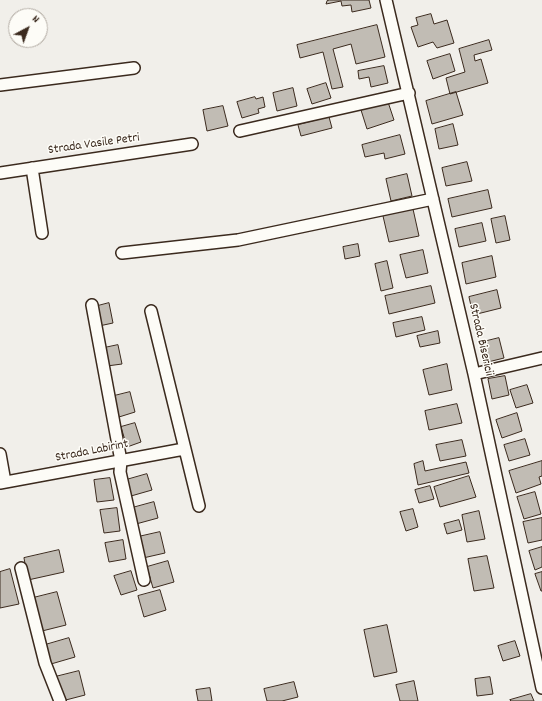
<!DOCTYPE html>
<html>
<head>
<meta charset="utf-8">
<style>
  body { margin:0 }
  #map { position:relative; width:542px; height:701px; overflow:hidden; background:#f1efea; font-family:Dekko,sans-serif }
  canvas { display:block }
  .north { position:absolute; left:8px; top:8px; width:40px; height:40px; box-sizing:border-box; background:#fdfcf7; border:1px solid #afa8a0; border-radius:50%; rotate:41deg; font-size:11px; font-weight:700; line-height:16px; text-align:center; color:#3b2a1e }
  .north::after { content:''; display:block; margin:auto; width:14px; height:18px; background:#3b2a1e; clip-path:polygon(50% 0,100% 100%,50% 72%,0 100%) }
</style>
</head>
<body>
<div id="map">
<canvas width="542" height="701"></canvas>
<div class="north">N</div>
</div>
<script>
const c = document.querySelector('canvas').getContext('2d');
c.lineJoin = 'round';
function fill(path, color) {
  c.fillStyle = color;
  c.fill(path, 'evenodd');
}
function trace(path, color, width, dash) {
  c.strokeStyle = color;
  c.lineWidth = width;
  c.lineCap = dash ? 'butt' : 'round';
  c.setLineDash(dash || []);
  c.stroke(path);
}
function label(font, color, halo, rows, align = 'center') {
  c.font = font + ' Dekko,sans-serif';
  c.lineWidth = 3;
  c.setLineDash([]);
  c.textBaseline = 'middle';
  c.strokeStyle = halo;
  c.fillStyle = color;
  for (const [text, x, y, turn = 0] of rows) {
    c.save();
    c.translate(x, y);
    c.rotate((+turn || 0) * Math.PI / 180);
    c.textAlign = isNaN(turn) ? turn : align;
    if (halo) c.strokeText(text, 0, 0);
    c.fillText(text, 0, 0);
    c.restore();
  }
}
const building = new Path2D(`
  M330,0h39l2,8 -19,4 -1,-7 -9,1 -1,-5 -15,3 1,-3z
  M431,14l3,10 13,-4 7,23 -17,5 -4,-6 -15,5 -7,-20 7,-2 -2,-7z
  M377,25l8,32 -29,7 -5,-20 -18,5 10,38 -11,2 -9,-37 -23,6 -3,-13z
  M489,40l3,10 -18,5 1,6 6,-2 7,24 -38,11 -4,-16 19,-6 -6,-23z
  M450,54l5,17 -22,8 -6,-18z
  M384,66l4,17 -17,4 -2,-10 -10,2 -1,-8z
  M326,83l5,15 -19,6 -5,-15z
  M293,88l4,18 -20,5 -4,-18z
  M456,92l7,23 -31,9 -6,-23z
  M255,97l1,2 7,-2 2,10 -7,2 1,4 -17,5 -5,-16z
  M388,102l6,18 -27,9 -6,-19z
  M223,106l5,20 -21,5 -4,-21z
  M329,117l3,11 -31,8 -3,-11z
  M453,124l5,21 -19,4 -4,-20z
  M400,135l5,19 -20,5 -1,-6 -19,4 -3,-12z
  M467,162l5,19 -26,5 -4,-18z
  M407,174l5,22 -21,5 -5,-22z
  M488,190l4,18 -40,9 -4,-18z
  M413,209l6,27 -30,6 -6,-26z
  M505,216l5,24 -14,3 -5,-24z
  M482,223l4,18 -27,6 -4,-18z
  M358,244l2,12 -15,3 -2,-12z
  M423,250l5,23 -22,5 -6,-23z
  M492,256l4,21 -30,7 -4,-21z
  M387,261l6,27 -12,3 -6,-27z
  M431,286l4,17 -46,11 -4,-18z
  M497,290l4,18 -28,7 -4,-18z
  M109,303l4,20 -14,3 -5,-19z
  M422,317l3,13 -29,7 -3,-14z
  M438,331l2,12 -20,4 -3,-11z
  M499,338l5,20 -20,5 -5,-20z
  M118,345l4,19 -15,2 -3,-18z
  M447,364l5,26 -23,5 -6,-25z
  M505,376l4,19 -17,4 -4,-20z
  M527,385l6,18 -17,5 -6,-18z
  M130,392l5,20 -16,5 -5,-21z
  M457,404l5,19 -33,7 -4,-19z
  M517,413l5,18 -20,7 -6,-18z
  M135,423l6,19 -14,5 -6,-20z
  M525,439l5,16 -21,6 -5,-16z
  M462,440l4,16 -26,5 -4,-16z
  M423,461l2,10 41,-9 3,11 -51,12 -4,-21z
  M542,461v15l-3,1 2,7 -25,9 -7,-22z
  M147,474l5,16 -21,6 -5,-16z
  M469,476l7,21 -36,10 -6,-20z
  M110,478l4,22 -17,2 -3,-22z
  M430,486l4,13 -15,4 -4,-13z
  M535,492l6,22 -17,5 -7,-22z
  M154,502l4,16 -22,6 -4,-16z
  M117,508l3,23 -16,2 -4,-23z
  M413,509l5,18 -12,4 -6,-19z
  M479,511l6,28 -18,3 -5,-27z
  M542,518v22l-14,3 -5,-21z
  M459,520l3,10 -15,4 -3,-10z
  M160,532l5,21 -22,5 -5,-21z
  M123,540l3,19 -17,3 -4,-19z
  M542,547v20l-7,3 -6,-19z
  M59,550l5,22 -36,8 -4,-22z
  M487,556l7,32 -20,3 -6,-32z
  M168,561l6,21 -21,6 -6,-21z
  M10,569l9,35 -19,4v-36z
  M131,571l6,19 -16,5 -7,-19z
  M542,572v19h-1l-6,-17z
  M160,590l6,20 -22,7 -6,-21z
  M57,592l9,33 -24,6 -9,-33z
  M387,625l10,47 -23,5 -10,-47z
  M69,638l6,19 -24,7 -6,-19z
  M515,641l5,15 -17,5 -5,-15z
  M79,671l6,24 -23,6 -7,-24z
  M490,677l3,17 -16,2 -2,-17z
  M414,681l4,20h-18l-4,-16z
  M294,682l4,15 -16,4h-15l-3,-12z
  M210,688l2,13h-14l-2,-11z
  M531,694l3,7h-23l-1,-1z`);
fill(building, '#c1bcb4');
trace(building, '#3b2a1e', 1);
const minor = new Path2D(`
  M386,0l88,374 68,314
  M0,85l134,-17
  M240,131l169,-38
  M32,168l10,65
  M0,173l192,-29
  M122,253l116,-13 195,-41
  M92,305l29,156 -1,11 24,108
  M151,311l48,195
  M474,374l68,-16
  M0,454l5,28
  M0,483l184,-34
  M21,568l24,95 15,38`);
trace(minor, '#3b2a1e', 14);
trace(minor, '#fdfcf7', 11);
label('13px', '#3b2a1e', '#fdfcf7', [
  ["Strada Vasile Petri",94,145,-8],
  ["Strada Bisericii",480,340,77],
  ["Strada Labirint",92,452,-11]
]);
</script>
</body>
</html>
